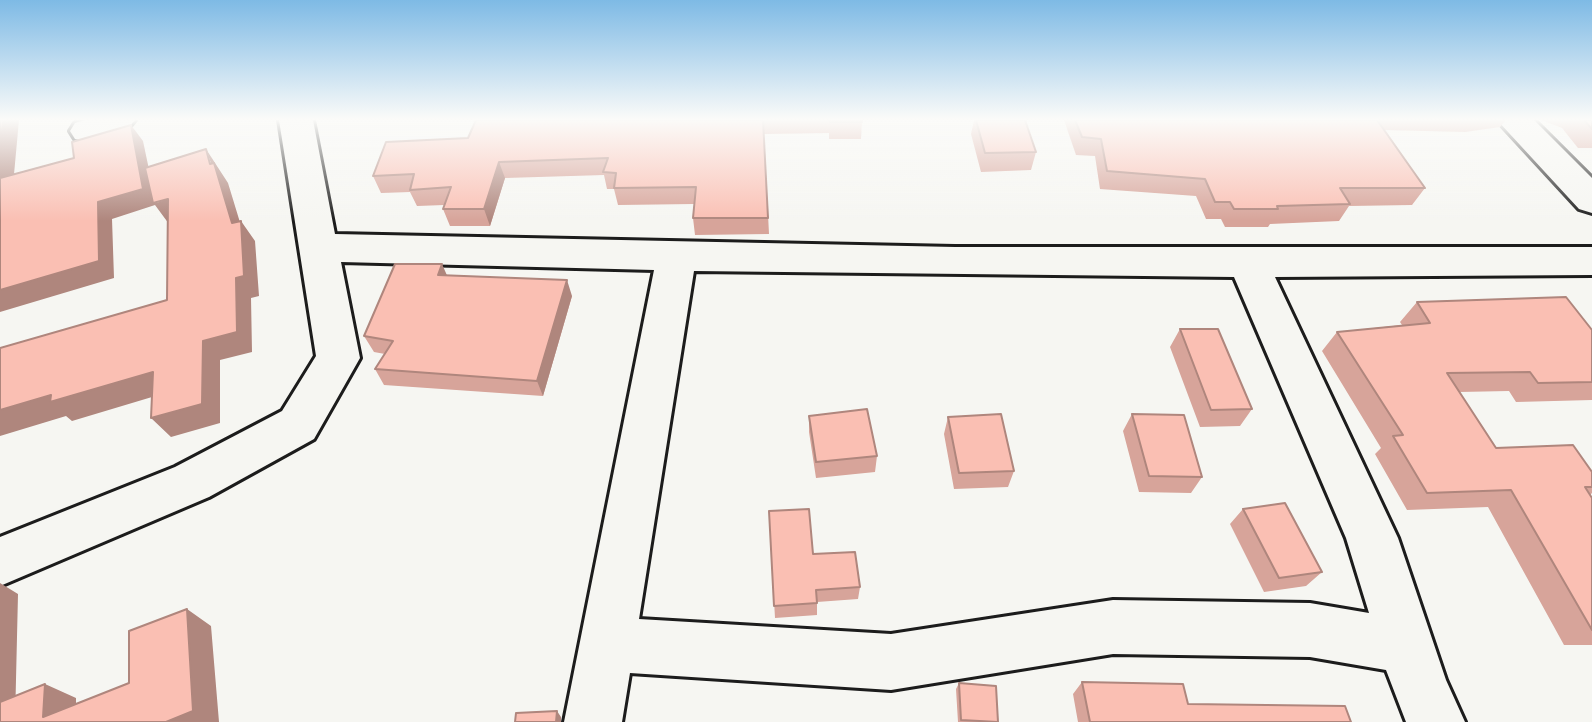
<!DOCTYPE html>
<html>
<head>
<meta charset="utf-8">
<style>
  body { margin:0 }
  canvas { display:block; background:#f6f6f2 }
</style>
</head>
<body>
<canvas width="1592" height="722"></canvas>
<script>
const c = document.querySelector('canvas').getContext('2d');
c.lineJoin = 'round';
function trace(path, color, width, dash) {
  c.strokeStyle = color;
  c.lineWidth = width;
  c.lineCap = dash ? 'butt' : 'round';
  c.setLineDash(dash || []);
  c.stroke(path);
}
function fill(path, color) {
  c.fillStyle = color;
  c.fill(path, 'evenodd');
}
const minor = new Path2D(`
  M85,120h50c-11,16 -42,23 -60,19l-5,-8 5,-8z
  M279,120h34l22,114 620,13h637v28l-317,2 123,261 48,142 19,42h-59l-20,-52 -76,-13 -197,-3 -222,36 -261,-17 -8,49h-58l90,-452 -313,-8 19,96 -46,81 -105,58 -209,89v-49l175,-70 107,-56 34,-55zM694,271l540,6 112,261 23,75 -59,-10 -197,-3 -222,34 -252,-15z
  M1497,120h37l58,58v35l-13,-4z`);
trace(minor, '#1c1c1c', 6);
fill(minor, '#f6f6f2');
fill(new Path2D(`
  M683,120h179v2l-1,17h-32v-6l-65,1 5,100 -74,1 -2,-17 1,-14 -76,1 -4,-16h-7l-3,-14 -99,3 -15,48h-40l-7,-17 1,-4 -27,1 -7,-14 -29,1 -8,-17 95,-38z
  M974,120h51l11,32 -5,18 -50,2 -10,-38z
  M1064,120h442l-6,7 -35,5 -80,-2 40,58 -13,17 -63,1 -10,15 -69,3 -2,3h-43l-4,-8h-15l-10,-23 -96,-7 -5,-33 -19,-1z
  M1541,120h51v28h-14l-16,-20z
  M447,275l125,21 -29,100 -159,-11 -9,-16 10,-15 -11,-2 -10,-16z
  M1417,302l175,28v70l-76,2 -7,-11 -50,1 37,56 96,24v21l-2,2 2,3v147h-28l-76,-138 -81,3 -32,-56 6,-6 -59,-97 15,-19 65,-7 -2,-3z
  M1180,329l72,80 -12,17 -40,1 -30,-80z
  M1132,414l70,63 -11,16 -52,-1 -16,-61z
  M809,416l68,40 -2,16 -59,6 -7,-46z
  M948,417l66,54 -6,16 -54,2 -10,-55z
  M1243,509l79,63 -16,14 -42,6 -34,-68z
  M769,511l44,43 47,33 -2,12 -41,3v13l-42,3z
  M1082,682l106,22 163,18h-273l-5,-28z
  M959,683l39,39h-40l-2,-33z`), '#d7a49a');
fill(new Path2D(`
  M3,120h16l-7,76 -12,-14v-31z
  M131,125l12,16 13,62 12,-4 1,25 -14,-19 -43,14 2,59 -114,34v-22z
  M206,149l22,34 14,46 -1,-8 14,20 4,55 -8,2 1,54 -32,8v63l-49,14 -20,-19 52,-77 33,-63 -4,-55z
  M499,162l6,16 -15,48 -6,-17z
  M442,264l7,16 -11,-5z
  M567,280l5,16 -29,100 -6,-15z
  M153,372l19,19 -100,30 -6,-5 -66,20v-26l51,-15z
  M0,583l18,11 -3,128 -15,-5z
  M187,609l24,17 8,96h-53z
  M45,684l31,14v24l-33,-5z
  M557,711l4,6v5h-5z`), '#af867d');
const building = new Path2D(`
  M0,120h3l-3,31z
  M476,120h287l5,98h-75l3,-31 -82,1 2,-15 -13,-1 5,-14 -109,4 -15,47h-41l8,-22 -41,3 4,-16 -41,2 13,-34 82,-4z
  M829,120h33v2h-32z
  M976,120h49l11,32 -51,1z
  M1075,120h302l48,68h-85l10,16 -73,2 1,3h-44l-4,-7h-15l-10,-23 -98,-8 -6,-32 -19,-2z
  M1584,120h8v9z
  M131,125l12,64 -45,13 1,59 -99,29v-112l74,-20 -2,-16z
  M206,149l4,15 4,-1 18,60 9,-2 3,55 -8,2 1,54 -34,9 -1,63 -51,14 2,-46 -103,30 1,-7 -51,15v-62l167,-48 1,-101 -15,4 -8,-35z
  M395,264h47l-4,11 129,5 -30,101 -162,-12 18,-28 -29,-5z
  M1566,297l26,33v52l-54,1 -8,-11 -83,1 49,75 77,-3 19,27v15h-7l7,11v132l-81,-140 -84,3 -34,-57 10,-1 -66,-103 93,-9 -13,-21z
  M1180,329h38l34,80 -41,1z
  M867,409l10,47 -61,6 -7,-46z
  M1001,414l13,57 -55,2 -11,-56z
  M1132,414l52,1 18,62 -53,-1z
  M1285,503l37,69 -43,6 -36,-69z
  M809,509l4,45 42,-2 5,35 -44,3 1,13 -43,3 -5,-95z
  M187,609l6,102 -27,11h-166v-20l45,-18 -2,33 86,-34v-52z
  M1082,682l101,2 5,20 157,2 6,16h-261z
  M959,683l37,3 2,36 -37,-2z
  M557,711l-1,11h-41l1,-9z`);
fill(building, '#fabfb3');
trace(building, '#af867d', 2);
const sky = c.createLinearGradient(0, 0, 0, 221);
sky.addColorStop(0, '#7ebae5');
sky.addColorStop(0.54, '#fbfbf9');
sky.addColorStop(1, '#fbfbf900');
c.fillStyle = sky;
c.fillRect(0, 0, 1592, 221);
</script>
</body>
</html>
